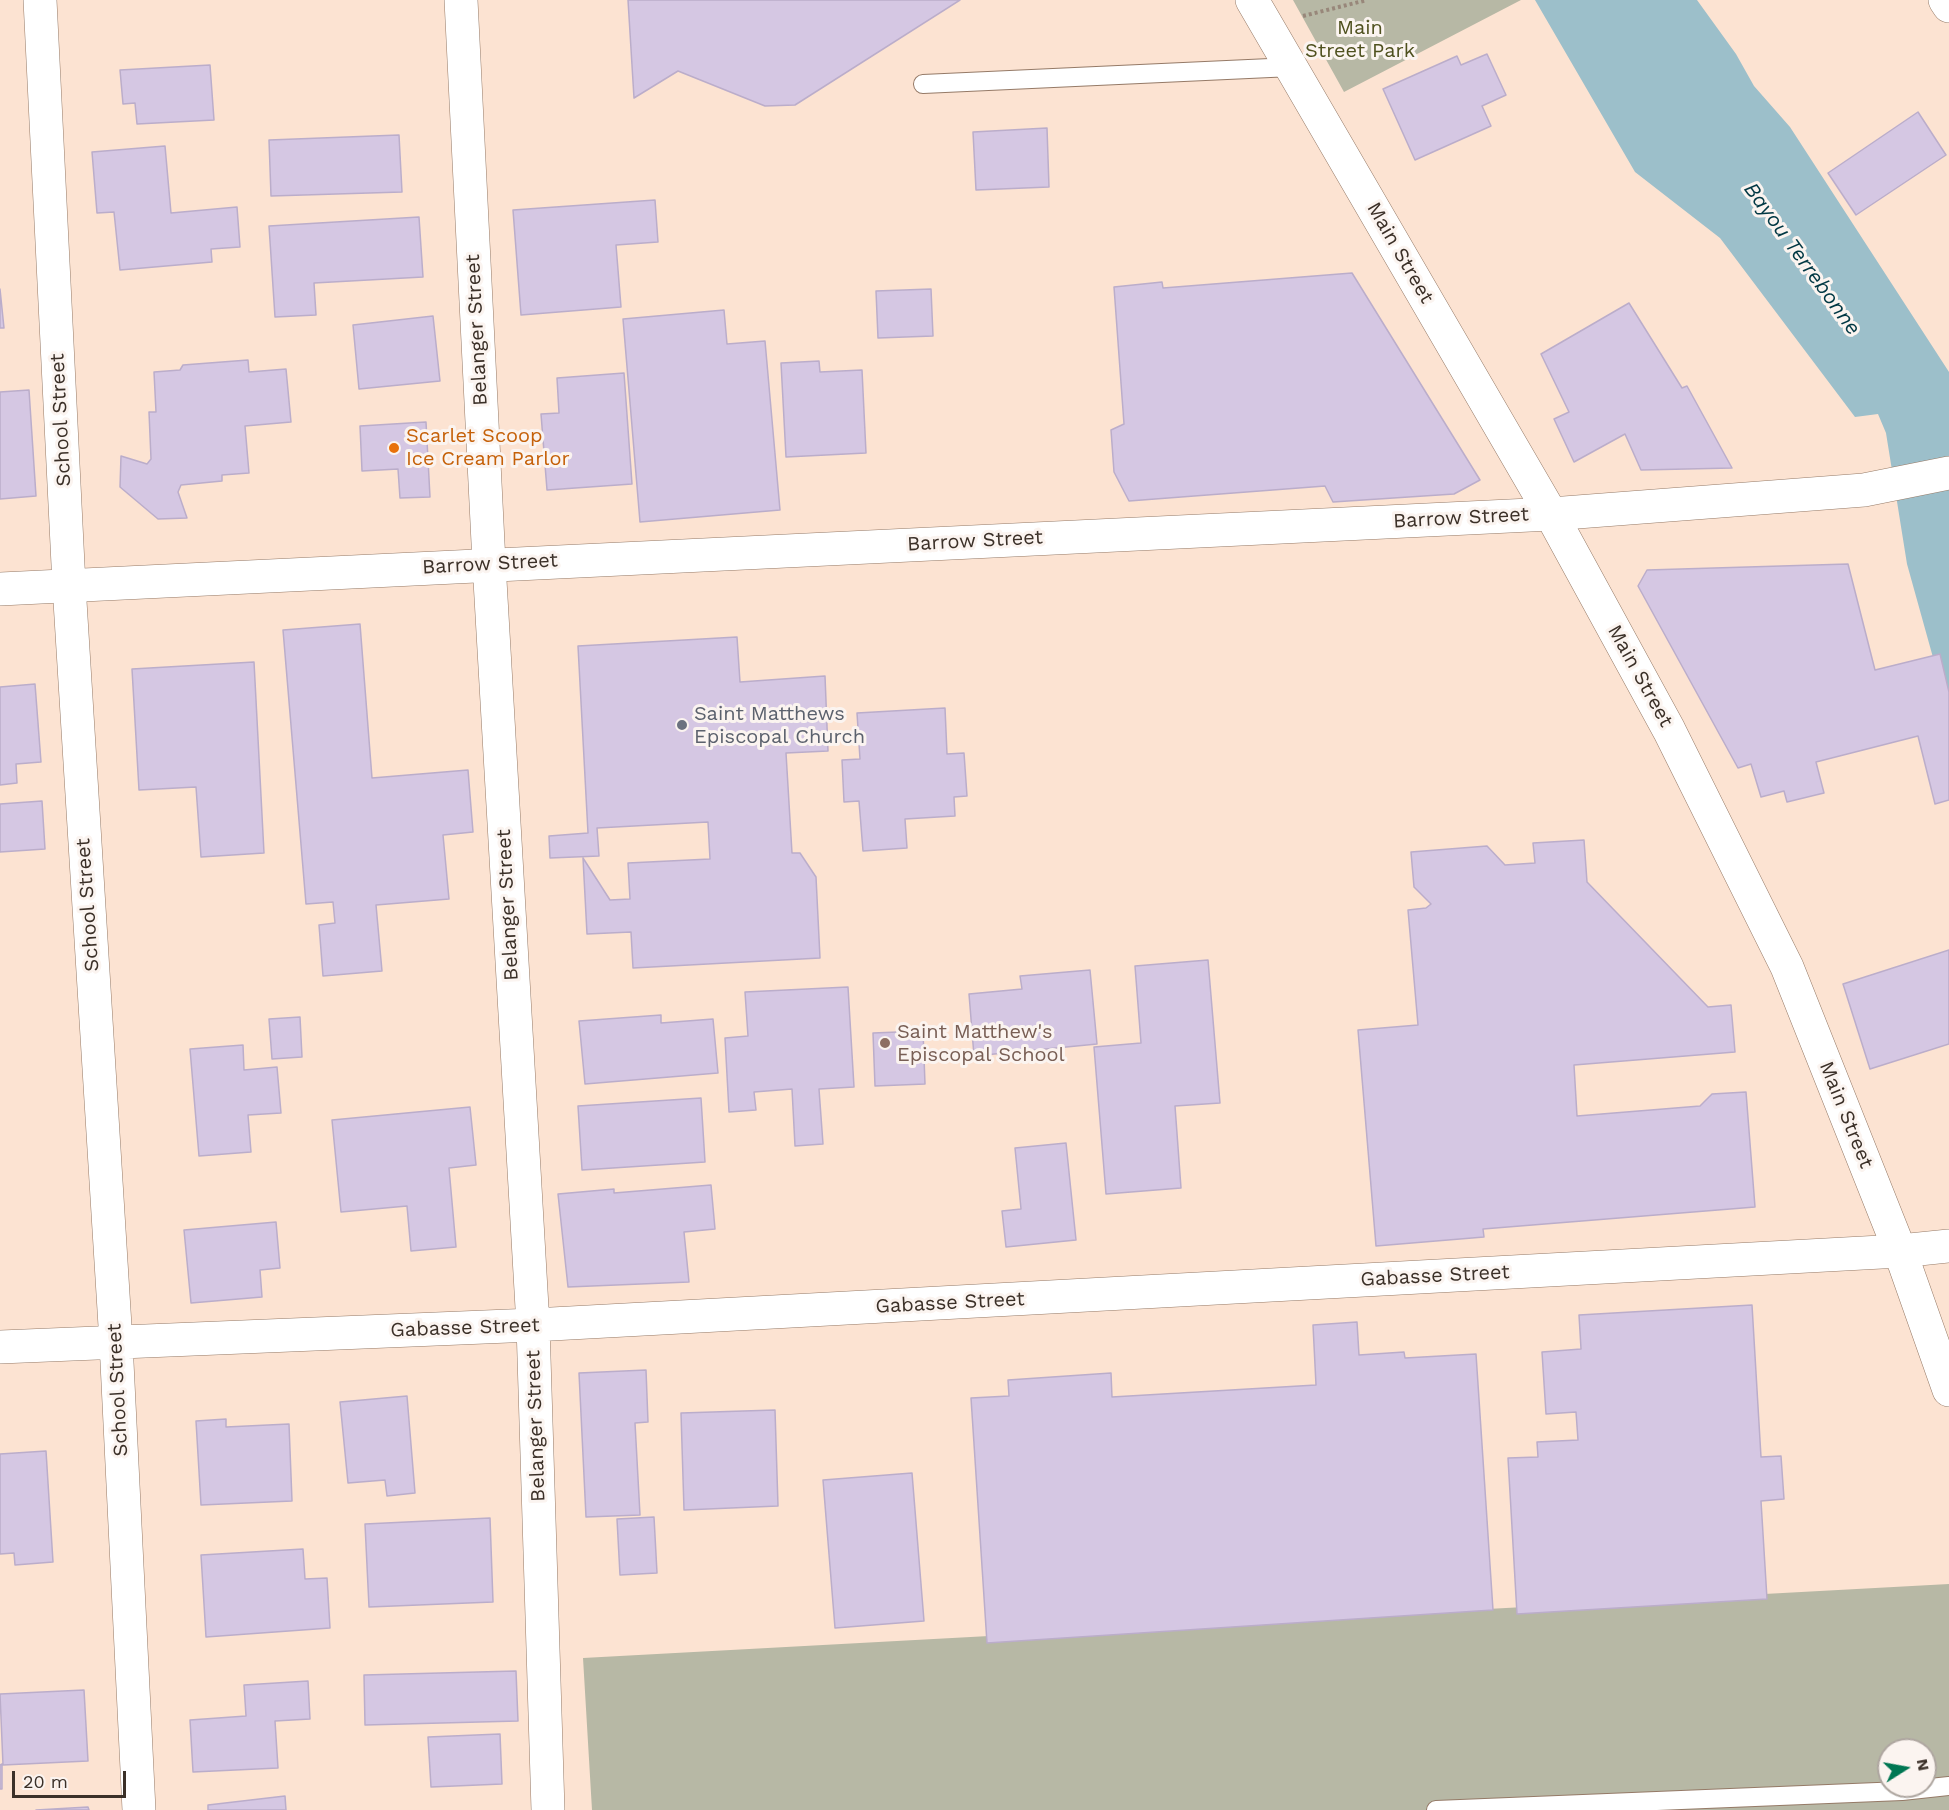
<!DOCTYPE html>
<html>
<head>
<meta charset="utf-8">
<style>
  body { margin:0 }
  #map { position:relative; width:1949px; height:1810px; overflow:hidden; background:#fce3d2; font-family:"Work Sans",sans-serif }
  canvas { display:block }
  .north { position:absolute; left:1877px; top:1738px; width:60px; height:60px; box-sizing:border-box; background:#fbf4f0; border:2px solid #aea6a0; border-radius:50%; rotate:79deg; font-size:16px; font-weight:700; line-height:24px; text-align:center; color:#3b3028 }
  .north::after { content:''; display:block; margin:auto; width:21px; height:27px; background:#007753; clip-path:polygon(50% 0,100% 100%,50% 72%,0 100%) }
  .scale { position:absolute; left:12px; top:1771px; width:114px; height:27px; box-sizing:border-box; border:3px solid #3b3028; border-top:0; padding-left:8px; font-size:18px; line-height:21px; white-space:nowrap; color:#3b3028; -webkit-text-stroke:4px #fbf4f0; paint-order:stroke }
</style>
</head>
<body>
<div id="map">
<canvas width="1949" height="1810"></canvas>
<div class="north">N</div>
<div class="scale">20 m</div>
</div>
<script>
const c = document.querySelector('canvas').getContext('2d');
c.lineJoin = 'round';
function fill(path, color) {
  c.fillStyle = color;
  c.fill(path, 'evenodd');
}
function trace(path, color, width, dash) {
  c.strokeStyle = color;
  c.lineWidth = width;
  c.lineCap = dash ? 'butt' : 'round';
  c.setLineDash(dash || []);
  c.stroke(path);
}
function label(font, color, halo, rows, align = 'center') {
  c.font = font + ' "Work Sans",sans-serif';
  c.lineWidth = 6;
  c.setLineDash([]);
  c.textBaseline = 'middle';
  c.strokeStyle = halo;
  c.fillStyle = color;
  for (const [text, x, y, turn = 0] of rows) {
    c.save();
    c.translate(x, y);
    c.rotate((+turn || 0) * Math.PI / 180);
    c.textAlign = isNaN(turn) ? turn : align;
    if (halo) c.strokeText(text, 0, 0);
    c.fillText(text, 0, 0);
    c.restore();
  }
}
fill(new Path2D(`
  M1293,0h228l-177,92z
  M1949,1584v226h-1357l-9,-152zM1889,1750h36v36h-36z`), '#b7b8a5');
fill(new Path2D(`
  M1535,0h162l39,54 18,32 36,41 159,245v343l-42,-151 -21,-131 -8,-19 -23,3 -135,-179 -85,-66z`), '#9cbfca');
const building = new Path2D(`
  M628,0h332l-165,105 -30,1 -87,-35 -44,27z
  M1487,54l19,41 -24,11 9,20 -76,34 -32,-71 74,-33 4,9z
  M210,65l4,55 -77,4 -2,-21 -12,1 -3,-34z
  M1918,112l28,43 -90,60 -28,-42z
  M1047,128l2,59 -73,3 -3,-58z
  M399,135l3,57 -131,4 -2,-56z
  M165,146l6,67 66,-6 3,40 -29,2 1,13 -92,8 -6,-58 -17,1 -5,-61z
  M655,200l3,42 -42,3 5,62 -100,8 -8,-105z
  M419,217l4,60 -109,6 2,32 -41,2 -6,-91z
  M1352,273l128,207 -26,14 -121,8 -8,-16 -196,15 -15,-29 -3,-42 13,-6 -10,-137 48,-5 1,6z
  M0,289l4,39h-4z
  M931,289l2,47 -55,2 -2,-47z
  M1629,303l53,85 5,-2 45,82 -91,2 -16,-36 -51,28 -20,-43 15,-7 -28,-58z
  M724,310l3,34 38,-3 15,169 -140,12 -17,-203z
  M433,316l7,65 -81,8 -6,-64z
  M248,360l1,12 37,-3 5,53 -46,4 4,47 -27,2v6l-41,4 -3,7 9,26 -29,1 -38,-32 1,-31 26,8 4,-5 -2,-47h7l-2,-40 26,-2 3,-5z
  M819,361l1,11 42,-2 4,83 -80,4 -5,-94z
  M624,373l8,111 -85,6 -6,-76 18,-1 -2,-35z
  M29,390l7,106 -36,3v-107z
  M426,422l4,75 -30,1 -2,-29 -36,2 -2,-45z
  M1848,564l27,106 65,-16 9,38v108l-14,4 -17,-68 -102,26 8,31 -37,9 -3,-11 -23,6 -10,-33 -13,4 -100,-182 9,-16z
  M360,624l12,154 96,-8 5,62 -30,3 6,64 -73,6 6,66 -59,5 -4,-51 16,-2 -2,-21 -27,2 -23,-274z
  M737,637l3,45 85,-6 3,75 -42,2 6,100h8l16,24 4,81 -187,10 -2,-36 -44,2 -4,-76 27,42 20,-1 -2,-36 82,-4 -2,-37 -111,6 2,28 -49,2 -1,-22 39,-3 -10,-187z
  M254,662l10,191 -63,4 -5,-70 -57,3 -7,-121z
  M35,684l6,78 -25,2 1,19 -17,2v-98z
  M945,708l2,46 17,-1 3,43 -13,1 1,19 -50,3 2,29 -44,3 -4,-50 -15,1 -2,-42 18,-1 -3,-46z
  M42,801l3,48 -45,3v-48z
  M1584,840l3,42 121,125 23,-2 4,47 -161,13 3,51 123,-10 12,-12 34,-2 9,115 -272,22 1,8 -108,9 -18,-216 60,-5 -10,-115 18,-2 5,-4 -17,-17 -3,-35 76,-6 18,19 30,-2 -2,-20z
  M1949,950v94l-79,25 -27,-85z
  M1208,960l12,143 -45,3 6,82 -75,6 -12,-147 47,-4 -6,-77z
  M1090,970l7,74 -123,12 -5,-62 53,-5 -2,-13z
  M848,987l6,100 -35,2 4,55 -28,2 -3,-57 -38,3 2,18 -27,2 -4,-74 23,-2 -3,-44z
  M661,1015v8l52,-4 5,54 -133,11 -6,-63z
  M300,1017l2,40 -30,2 -3,-40z
  M923,1031l2,53 -50,2 -2,-53z
  M243,1045l1,25 33,-3 4,46 -33,2 3,37 -52,4 -9,-107z
  M701,1098l4,64 -123,8 -4,-64z
  M470,1107l6,58 -27,3 7,79 -45,4 -4,-45 -66,6 -9,-92z
  M1066,1143l10,97 -70,7 -4,-36 19,-2 -6,-61z
  M711,1185l4,44 -31,3 5,50 -121,5 -10,-93 56,-5v4z
  M276,1222l4,46 -20,2 2,27 -71,6 -7,-73z
  M1752,1305l9,152 20,-1 3,43 -23,2 6,98 -250,15 -9,-156 30,-1 -1,-15 41,-2 -2,-28 -30,2 -4,-62 39,-3 -2,-34z
  M1357,1322l2,33 45,-3 1,6 71,-4 17,256 -506,33 -16,-245 38,-2 -1,-16 103,-7 1,24 204,-12 -3,-60z
  M646,1370l2,52 -13,1 5,92 -54,2 -7,-144z
  M407,1396l8,97 -28,3 -2,-16 -37,3 -8,-81z
  M775,1410l3,96 -94,4 -3,-97z
  M226,1419v8l63,-3 3,77 -91,4 -5,-84z
  M46,1451l7,111 -38,3 -1,-12 -14,1v-100z
  M912,1473l12,148 -89,7 -12,-148z
  M654,1517l3,56 -37,2 -3,-56z
  M490,1518l3,84 -124,5 -4,-83z
  M303,1549l2,30 22,-1 3,50 -124,9 -5,-82z
  M516,1671l2,50 -153,4 -1,-50z
  M308,1681l2,38 -35,2 3,47 -85,4 -3,-52 56,-4 -2,-31z
  M84,1690l4,71 -85,4 -3,-71z
  M500,1734l2,50 -71,3 -3,-50z
  M2,1764v25h-2v-24z
  M285,1796l1,14h-78v-5z
  M88,1807l1,3h-53z`);
fill(building, '#d5c7e3');
trace(building, '#bbadca', 1.5);
const lane = new Path2D(`
  M923,84l369,-17
  M1436,1810l466,-19 47,-5`);
const street = new Path2D(`
  M40,0l29,585 47,757 23,468
  M461,0l28,563 44,762 15,485
  M0,1347l533,-22 1367,-74 49,-5`);
const secondary = new Path2D(`
  M0,589l1551,-75 313,-24 85,-17`);
const primary = new Path2D(`
  M1252,0l299,514 118,216 118,237 113,284 49,139
  M1945,0l4,6`);
trace(lane, '#957a67', 20);
trace(street, '#957a67', 34);
trace(secondary, '#957a67', 34);
trace(primary, '#957a67', 34);
trace(new Path2D(`
  M1303,16l64,-16`), '#98877a', 4, [3, 3]);
trace(lane, '#fff', 18);
trace(street, '#fff', 33);
trace(secondary, '#fff', 33);
trace(primary, '#fff', 33);
for (const [x, y, r, color] of [
  [394,448,6,"#e8710a"],
  [682,725,6,"#6b7280"],
  [885,1043,6,"#8d6e63"]
]) {
  const dot = new Path2D();
  dot.arc(x, y, r, 0, 2 * Math.PI);
  c.fillStyle = color;
  c.fill(dot);
  trace(dot, '#fbf4f0', 2);
}
label('20px', '#4e501e', '#fbf4f0', [
  ["Main",1360,28],
  ["Street Park",1360,51]
]);
label('20px', '#3b3028', '#fbf4f0', [
  ["Main Street",1400,253,60],
  ["Belanger Street",477,330,-93],
  ["School Street",61,420,-93],
  ["Barrow Street",1461,518,-3],
  ["Barrow Street",975,541,-3],
  ["Barrow Street",490,564,-3],
  ["Main Street",1640,676,61],
  ["School Street",88,905,-94],
  ["Belanger Street",508,905,-93],
  ["Main Street",1846,1115,68],
  ["Gabasse Street",1435,1276,-3],
  ["Gabasse Street",950,1303,-3],
  ["Gabasse Street",465,1328,-2],
  ["School Street",118,1390,-93],
  ["Belanger Street",536,1426,-92]
]);
label('20px', '#c56008', '#fbf4f0', [
  ["Scarlet Scoop",406,436],
  ["Ice Cream Parlor",406,459]
], 'left');
label('20px', '#5b616d', '#fbf4f0', [
  ["Saint Matthews",694,714],
  ["Episcopal Church",694,737]
], 'left');
label('20px', '#785e54', '#fbf4f0', [
  ["Saint Matthew's",897,1032],
  ["Episcopal School",897,1055]
], 'left');
label('italic 21px', '#003844', '#fbf4f0', [
  ["Bayou Terrebonne",1802,259,54]
]);
</script>
</body>
</html>
